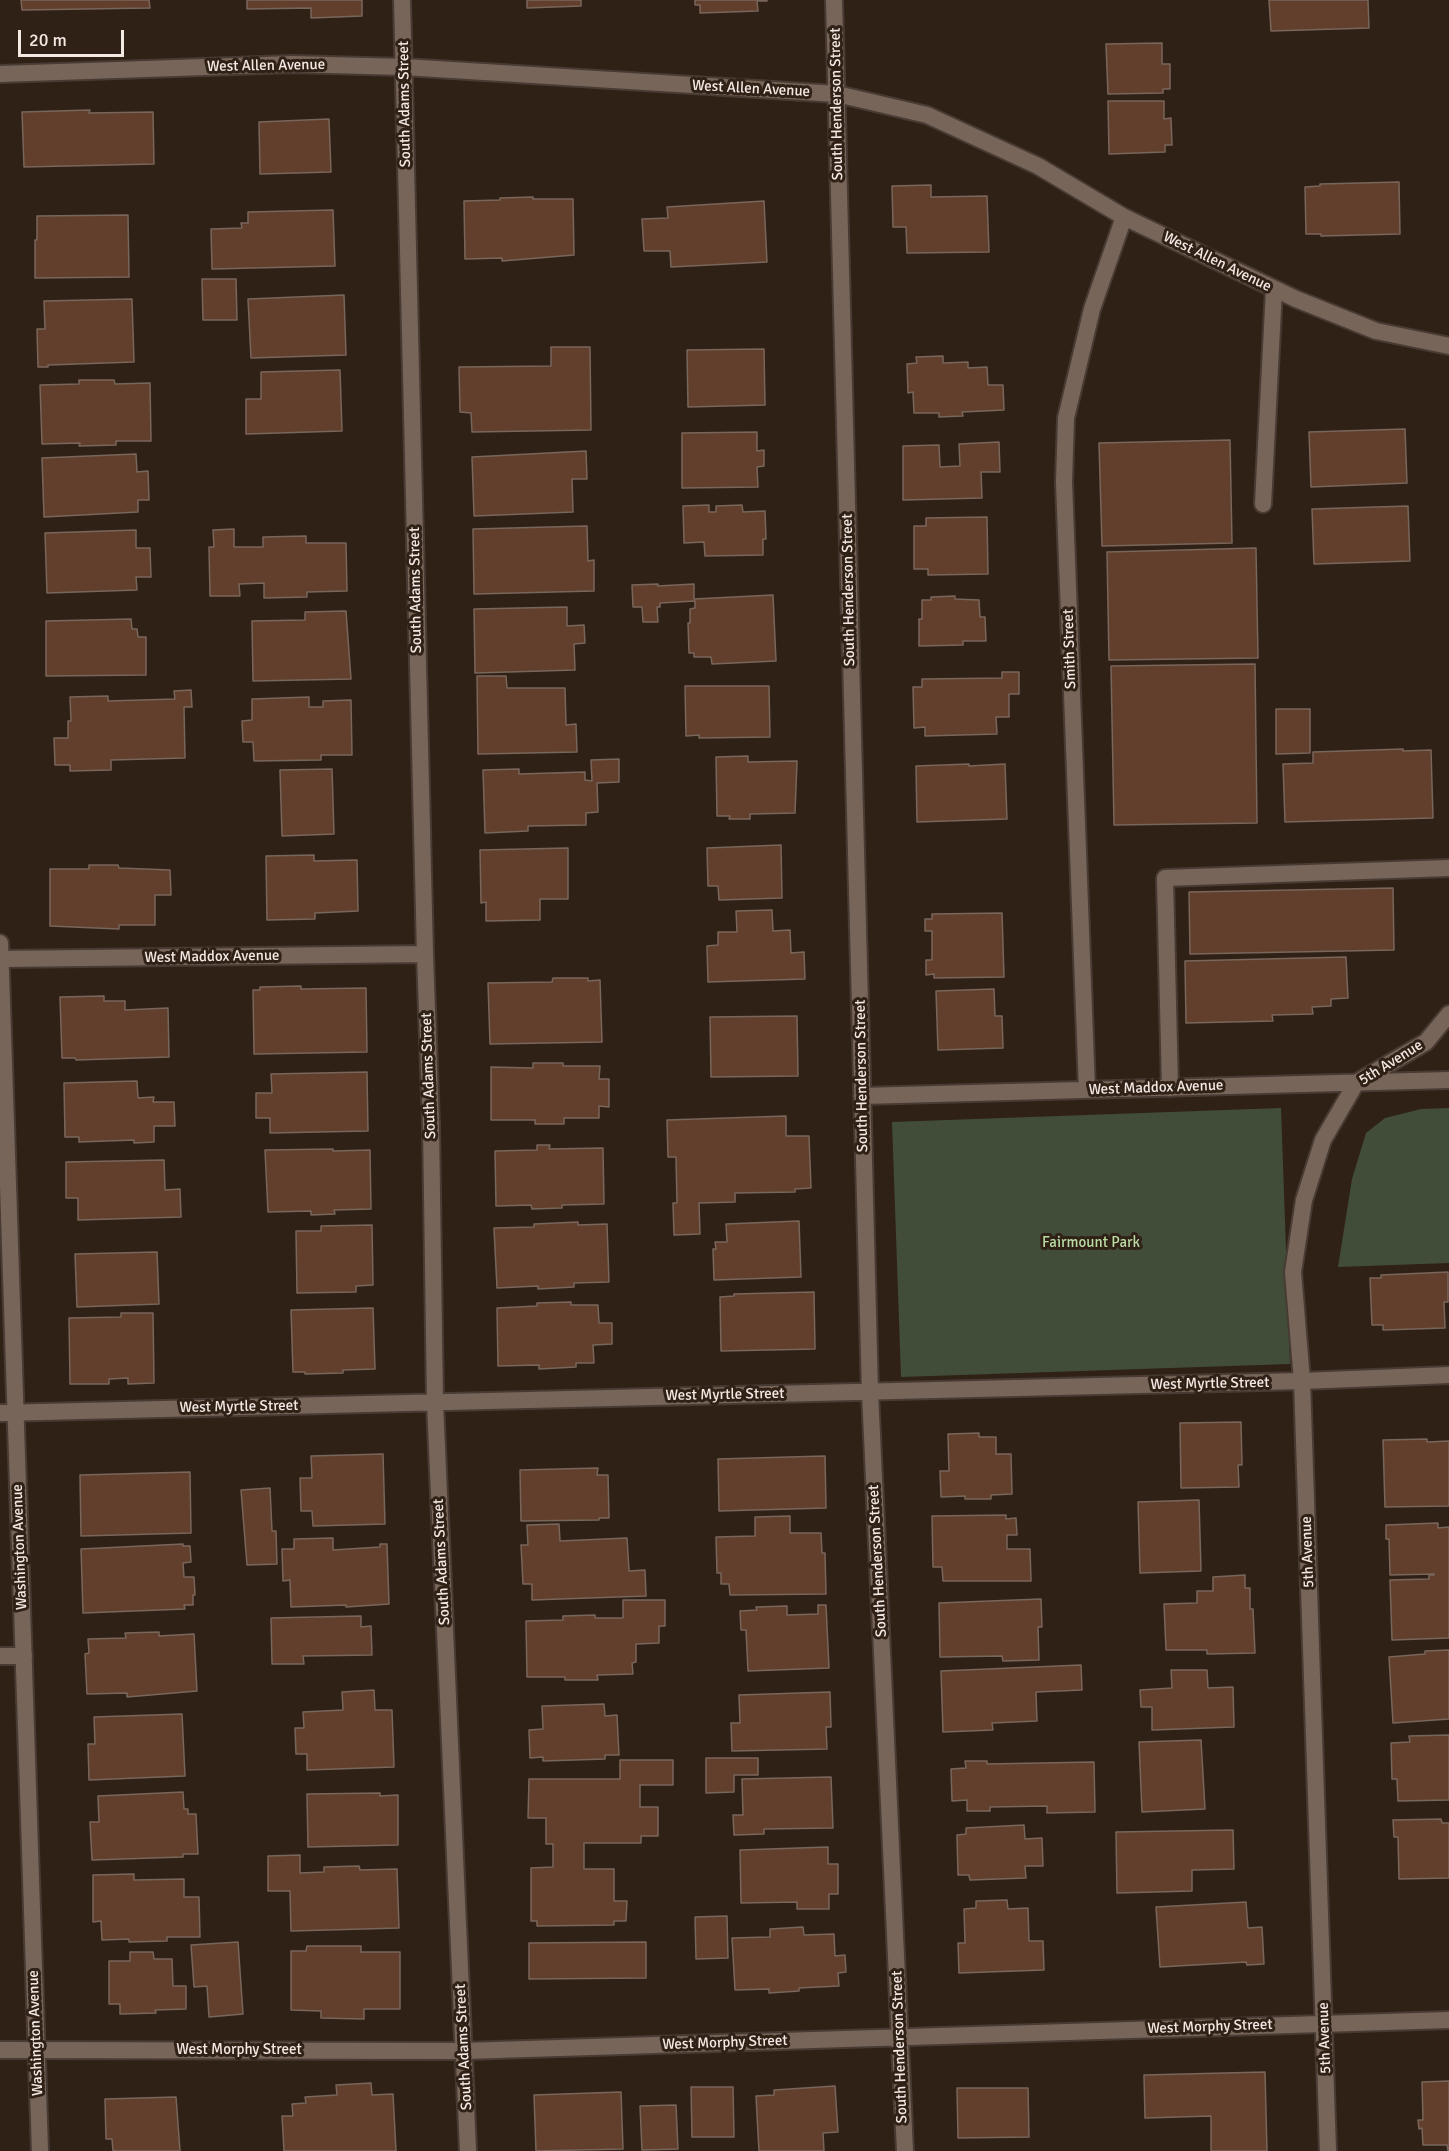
<!DOCTYPE html>
<html>
<head>
<meta charset="utf-8">
<style>
  body { margin:0 }
  #map { position:relative; width:1449px; height:2151px; overflow:hidden; background:#302117; font-family:Signika,sans-serif }
  canvas { display:block }
  .scale { position:absolute; left:18px; top:30px; width:106px; height:27px; box-sizing:border-box; border:3px solid #f3e8e2; border-top:0; padding-left:8px; font-size:18px; line-height:21px; white-space:nowrap; color:#f3e8e2; -webkit-text-stroke:4px #302117; paint-order:stroke }
</style>
</head>
<body>
<div id="map">
<canvas width="1449" height="2151"></canvas>
<div class="scale">20 m</div>
</div>
<script>
const c = document.querySelector('canvas').getContext('2d');
c.lineJoin = 'round';
function fill(path, color) {
  c.fillStyle = color;
  c.fill(path, 'evenodd');
}
function trace(path, color, width, dash) {
  c.strokeStyle = color;
  c.lineWidth = width;
  c.lineCap = dash ? 'butt' : 'round';
  c.setLineDash(dash || []);
  c.stroke(path);
}
function label(font, color, halo, rows, align = 'center') {
  c.font = font + ' Signika,sans-serif';
  c.lineWidth = 6;
  c.setLineDash([]);
  c.textBaseline = 'middle';
  c.strokeStyle = halo;
  c.fillStyle = color;
  for (const [text, x, y, turn = 0] of rows) {
    c.save();
    c.translate(x, y);
    c.rotate((+turn || 0) * Math.PI / 180);
    c.textAlign = isNaN(turn) ? turn : align;
    if (halo) c.strokeText(text, 0, 0);
    c.fillText(text, 0, 0);
    c.restore();
  }
}
fill(new Path2D(`
  M1281,1108l9,256 -389,13 -9,-255z
  M1449,1108v155l-111,4 14,-88 14,-46 19,-15 36,-9z`), '#414d39');
const building = new Path2D(`
  M21,0h128l1,8 -128,2z
  M247,0h115v16l-51,2v-10l-64,1z
  M527,0h54v6l-54,2z
  M695,0h72v1h-10l1,10 -58,2v-8h-5z
  M1269,0h99l1,28 -98,3z
  M1162,43v21h8v25h-7v4l-55,1 -2,-50z
  M1108,101h56v18l7,-1 1,27h-7v7l-56,2z
  M90,110l-1,3 64,-1 1,52 -130,3 -2,-55z
  M329,119l2,53 -71,2 -1,-52z
  M1399,182l1,52 -79,2v-2h-15l-1,-47 15,-1v-2z
  M931,185v12l56,-1 2,56 -82,1 -1,-26h-13l-1,-41z
  M533,197v2h40l1,56 -72,6v-3l-37,1 -1,-58 36,-1v-2z
  M764,201l3,61 -96,5 -1,-16h-26l-2,-32 26,-1 -1,-11z
  M333,210l2,56 -123,3 -1,-40 31,-1 -1,-5h7v-11z
  M128,215l1,62 -94,1v-38h2v-24z
  M202,279h34l1,41h-34z
  M344,295l2,60 -95,3 -3,-59z
  M132,299l2,63 -86,3v2h-10l-1,-38h8l-1,-28z
  M551,347h39l1,83 -119,2 -1,-19 -11,-1 -1,-45 92,-1z
  M764,349l1,56 -77,2 -1,-57z
  M943,356v7l25,-1v6l19,-1 1,18h15l1,25 -42,2 1,4 -24,1v-4h-25l-1,-21 -5,1 -1,-29 10,-1 -1,-6z
  M340,370l2,61 -96,3v-35h15v-27z
  M79,380h35l1,4 35,-1 1,58h-35v4l-37,1 1,-3 -38,1 -2,-59 39,-1z
  M1405,429l2,54 -96,4 -2,-55z
  M757,432v19l7,-1v16l-7,1 1,20 -76,1v-55z
  M1230,440l2,103 -130,3 -3,-103z
  M999,442l1,30h-19l1,26 -79,2v-54l36,-1 1,22 20,-1 -1,-22z
  M586,451l1,28h-15l1,33 -99,4 -2,-59z
  M136,454l1,18 11,-1 1,29h-11v12l-94,5 -2,-59z
  M709,505v7h7v-6l26,-1 1,7 22,-1 1,28h-3v16l-58,1 -1,-14 -20,1 -1,-37z
  M1408,506l2,55 -96,3 -2,-55z
  M987,517l1,57 -60,1v-6h-14v-43h12v-8z
  M587,526l1,35 6,-1v31l-120,3 -1,-65z
  M234,529v18h29v-10l43,-1v7h40l1,48 -40,1v5l-43,1v-15l-25,1 1,12h-30l-1,-49h5l-1,-17z
  M136,530v18h14l1,29h-15l1,13 -90,3 -2,-60z
  M1256,548l2,110 -149,2 -2,-108z
  M658,584v2l36,-2v15l79,-4 3,66 -64,3 -1,-7h-17v-4h-5l-1,-30h2v-14l5,-1v-7l-35,2v4h-3l1,15h-15l-1,-15h-9l-1,-22z
  M955,596v3l24,1 1,17h5l1,24h-23v4l-44,1v-27h3v-19h9v-3z
  M567,607v19l17,-1 1,18 -11,1 1,26 -100,3 -1,-64z
  M346,611l5,68 -98,2 -1,-60 53,-1v-8z
  M131,619l1,10h5l1,8h8v38l-100,1v-55z
  M1255,664l2,159 -143,2 -3,-159z
  M1002,672h17v22h-10v23h-13l1,17 -72,2v-9l-11,1 -1,-41h9v-8l80,-1z
  M477,676h29l1,12h58l1,37 10,-1 1,28 -99,2z
  M685,686h84l1,51 -71,1v-3l-13,1z
  M191,690l1,17h-8l1,51 -74,2v10l-41,1v-6h-15l-1,-27h14v-17h3l-1,-24 38,-1v5l67,-2 -1,-8z
  M309,697v10h14v-6l28,-1 1,55h-31v5l-67,1 -1,-19h-10l-1,-21 10,-1v-21z
  M1276,709h34v44l-34,1z
  M1403,749v2l28,-1 2,68 -148,4 -2,-58 30,-1v-11z
  M748,756v6l49,-1 -2,52 -45,1v5h-21l1,-3h-13l-1,-59z
  M619,759v23l-22,1 1,29 -12,1v12l-58,1v5l-43,2 -2,-63 36,-1v5l66,-2v8l7,1 -1,-21z
  M969,764v2l36,-2 2,55 -90,3 -1,-56z
  M332,769l2,65 -52,2 -2,-66z
  M781,845l1,53 -63,2 -1,-14h-10l-1,-38z
  M568,848v51h-28v21l-54,1v-19l-5,1 -1,-53z
  M314,855v6l43,-1 1,51 -43,2v6l-48,1 -1,-64z
  M89,865h29l1,3 51,2 1,25h-16v30h-36v4l-69,-3v-57h39z
  M1393,888l1,62 -204,4 -1,-62z
  M772,910l1,21 17,-1 1,23 13,-1 1,27 -97,3 -1,-36 11,-1v-13h19l-1,-21z
  M1002,913l2,64 -70,1v-4l-8,1v-15h6v-29h-7v-12h7v-5z
  M1346,957l2,41 -17,1v7l-19,1 1,7 -41,1 1,6 -87,2 -1,-62z
  M553,978h35v3l12,-1 2,62 -112,2 -2,-61 64,-1z
  M301,986v3l65,-1 1,64 -113,2 -1,-64h7v-3z
  M994,989l1,27h7l1,32 -65,2 -2,-59z
  M104,996v5h21v9l43,-2 1,49 -93,3 -1,-2h-13l-2,-61z
  M797,1016l1,60 -87,1 -1,-60z
  M533,1063h30v3h37l-1,13h10v28l-10,-1v12h-35v6h-29v-4h-44v-53l42,1z
  M367,1072l1,59 -98,2v-15h-14v-25h16l-1,-19z
  M137,1081l1,17 16,-1 -1,5h21l1,24h-21v16l-20,1v-3l-55,2v-5h-14l-1,-54z
  M786,1116v20h23l2,52 -16,1v3l-60,1v9l-36,1 1,31 -26,1 -1,-32h4l-1,-46h-8l-1,-37z
  M537,1145h13l-1,4 54,-1 1,56 -42,1v3l-30,1 -1,-4 -35,1 -1,-55 42,-1z
  M333,1149v2l37,-1 1,59 -37,1 1,4 -24,1v-4l-43,1 -3,-62z
  M164,1160l1,30 15,-1 1,28 -103,3v-22h-12v-36z
  M799,1221l2,56 -87,3 -1,-31h3l-1,-7h12l-1,-18z
  M578,1222v3l29,-1 2,58 -35,1v4l-36,2v-3l-41,2 -3,-60 40,-1v-3z
  M372,1225l1,60 -17,1v6l-59,1 -1,-62h25v-5z
  M157,1252l2,52 -82,3 -2,-53z
  M1448,1272v30h-4l1,26 -62,2v-5h-11l-2,-47h11v-3z
  M814,1292l1,57 -94,2 -1,-54 14,-1v-2z
  M571,1302v3h27l1,18h13v21l-19,1 1,18h-18v4l-37,2v-4l-41,1 -1,-58 40,-2v-3z
  M373,1308l2,61 -32,1v3l-38,1v-2h-12l-2,-62z
  M121,1313h32l1,70 -26,1v-6l-19,1v5h-39l-1,-66 52,-1z
  M1241,1422l1,43h-4l1,22 -58,1 -1,-65z
  M979,1433v4h17v17h15l1,40 -21,1v4h-26v-3l-24,1 -1,-26h9l-1,-37z
  M1427,1439v3l22,-1v65l-64,1 -2,-67z
  M383,1454l2,70 -72,2 -1,-15h-11l-1,-33h12l-1,-22z
  M825,1456l1,52 -107,3 -1,-52z
  M598,1468l-1,7h11l1,43h-10v2l-78,1 -1,-51z
  M190,1472l1,61 -110,3 -1,-61z
  M270,1488l2,43h4l1,33 -30,1 -6,-75z
  M1199,1500l2,71 -61,2 -2,-71z
  M1006,1515v4l10,-1 1,17h-10v14h23l1,32h-88l-1,-14h-9l-1,-51z
  M790,1516v17h31l1,20h3l1,41 -96,1 -1,-11h-8v-11h-4l-1,-36 39,-1v-19z
  M1438,1523v5l11,-1v111l-57,2 -2,-60 39,-1v-4h5v-1l-44,1 -1,-36h-3v-14z
  M559,1524l1,17 67,-3 2,33 16,-1 1,26 -114,4v-16h-9l-2,-39h7l-1,-20z
  M333,1538v12l47,-3v-3h7l2,60 -43,3v-2l-55,2 -1,-27 -7,1 -1,-32h12v-10z
  M183,1544v2h7l1,16 -8,1 1,14h10l1,18h-2v10h-9l1,4 -102,4 -2,-64z
  M1245,1575v13h5v21h3l2,44 -48,1v-4h-41l-2,-46 33,-1v-12h16v-14z
  M1041,1599l1,28h-4l1,33 -36,1 -1,-5 -62,1 -1,-54z
  M623,1600h42v26h-6v17l-23,1v18l-4,1 1,11 -36,1 1,5h-33v-3h-38l-1,-56 37,-1v-4l32,-1v3h28z
  M818,1605h8l3,63 -81,3 -2,-41h-5l-1,-19 17,-1 -1,-3 31,-1v9l31,-1z
  M361,1616v11l10,-1 1,29 -69,1 1,8h-32l-1,-46z
  M159,1632v4l35,-2 3,57 -70,6v-4l-40,1 -2,-40 4,-1 -1,-14 38,-1 -1,-5z
  M1449,1650v69l-56,4 -4,-66 36,-3v-3z
  M1081,1665l1,25 -46,2 1,29 -45,2 1,7 -50,2 -2,-61z
  M1171,1670h36l1,18 25,-1 1,40 -82,3v-23h-11l-1,-17 32,-2z
  M374,1690l1,20h17l2,57 -87,3v-16h-11l-1,-26h9l-1,-16 40,-2 -1,-18z
  M830,1692l1,35h-5l1,22 -95,2 -1,-28h9l-1,-28z
  M604,1704l1,12 12,-1 2,40h-14v4l-62,2v-4l-13,1 -1,-28 14,-1 -1,-23z
  M182,1714l3,62 -96,4 -1,-36h7l-1,-27z
  M1449,1735v65l-51,1 -1,-22h-5l-1,-36 19,-1 -1,-6z
  M1201,1740l4,69 -63,3 -3,-70z
  M706,1758h52v17h-24v17l-28,1z
  M620,1760h53v25h-33v22h18v29h-17v7h-57v26h30v32h13l-1,20h-12v4l-77,1v-5h-6v-53l22,-1v-23h-7v-26h-18l1,-39h91z
  M965,1761h22v3l107,-2 1,50 -48,1v-7l-57,1v4h-23v-11l-15,1 -1,-32 15,-1z
  M831,1777l2,51 -69,1v5l-30,1 -1,-20h10l-1,-36z
  M183,1792l1,17h4v5h8l2,40h-15v3l-91,3 -2,-38h9l-1,-26z
  M380,1793v3l18,-1v50l-90,2 -1,-53z
  M1441,1819l1,4h7v55l-50,1 -1,-42h-4l-1,-17z
  M1024,1825l1,14 17,-1 1,28h-18l1,12 -56,2 -1,-5h-11l-1,-40 9,-1v-6z
  M1233,1830l1,39 -42,1v21l-75,2 -1,-61z
  M828,1847v17h10v30h-9v15h-32v-7l-56,1 -1,-53z
  M300,1855v18l24,-1v-5l35,-1 1,4 37,-1 2,59 -108,3 -1,-40h-22v-35z
  M134,1874v6l50,-1v18h15l1,40h-33v4l-38,1v-3l-27,1 -1,-19 -8,1v-47z
  M1007,1900l1,9 20,-1 1,33h14l1,29 -85,3 -1,-30h7l-1,-34 12,-1v-7z
  M1246,1902l2,26 14,-1 2,37 -17,1 -1,-3 -86,5 -4,-60z
  M727,1916l1,42 -32,1 -1,-42z
  M803,1927l1,8 30,-1 1,22 10,-1 1,17 -8,1 1,13 -40,2v3l-30,2v-4l-34,1 -3,-52 38,-1v-8z
  M238,1942l5,72 -34,3 -2,-31 -13,1 -3,-42z
  M646,1942v36l-117,1v-36z
  M307,1946h54v6h39v57h-36v10l-43,-1v-7l-30,-1v-59h15z
  M130,1952h23l1,7h18l1,27h13v23l-31,1 1,3 -36,1v-10h-11v-43h21z
  M1265,2072l2,79h-56v-35l-66,2 -1,-43z
  M1449,2081v70h-1l-1,-6h-24l-1,-17 -3,1 -1,-9h5l-1,-38z
  M371,2083l1,12 21,-1 3,57h-112l-2,-35h11l-1,-12 14,-1 -1,-6 32,-2 -1,-10z
  M835,2086l3,46 -15,1 1,18h-65l-3,-55 18,-1v-5z
  M691,2087h42l1,50h-42z
  M957,2088h71l1,49 -71,1z
  M621,2092l2,57 -87,2 -2,-56z
  M176,2097l4,54h-67l-1,-12h-6l-1,-40z
  M676,2105l2,44 -36,1 -2,-44z`);
fill(building, '#613f2c');
trace(building, '#79665b', 1.5);
const service = new Path2D(`
  M1263,504l11,-215
  M1170,1088l-5,-210 284,-10
  M0,1656h24`);
const minor = new Path2D(`
  M402,0l23,954 6,171 4,278 33,748
  M834,0l36,1392 35,759
  M0,74l292,-10 112,3 433,27 90,21 111,51 86,51 172,82 80,32 73,15
  M0,943l40,1208
  M0,959l425,-5
  M1087,1090l-23,-608 2,-64 26,-109 32,-92
  M862,1096l587,-16
  M0,1413l1302,-32 147,-6
  M0,2050l464,1 985,-31
  M1328,2151l-26,-770 -9,-109 11,-72 19,-60 33,-57 70,-41 23,-28`);
trace(service, '#483b34', 20);
trace(minor, '#483b34', 20);
trace(service, '#78655a', 16);
trace(minor, '#78655a', 16);
label('15px', '#f3e8e2', '#302117', [
  ["West Allen Avenue",266,66,-1],
  ["West Allen Avenue",751,89,3],
  ["South Adams Street",405,104,-91],
  ["South Henderson Street",837,104,-91],
  ["West Allen Avenue",1217,262,26],
  ["South Adams Street",416,590,-91],
  ["South Henderson Street",849,590,-91],
  ["Smith Street",1070,649,-92],
  ["West Maddox Avenue",212,957,-1],
  ["5th Avenue",1391,1063,-32],
  ["South Adams Street",429,1076,-92],
  ["South Henderson Street",862,1076,-91],
  ["West Maddox Avenue",1156,1088,-2],
  ["West Myrtle Street",1210,1384,-1],
  ["West Myrtle Street",725,1395,-1],
  ["West Myrtle Street",239,1407,-1],
  ["Washington Avenue",20,1547,-92],
  ["5th Avenue",1308,1552,-92],
  ["South Henderson Street",878,1561,-93],
  ["South Adams Street",442,1562,-93],
  ["West Morphy Street",1210,2027,-2],
  ["Washington Avenue",36,2033,-92],
  ["5th Avenue",1325,2038,-92],
  ["West Morphy Street",725,2043,-2],
  ["South Adams Street",464,2047,-93],
  ["South Henderson Street",900,2047,-92],
  ["West Morphy Street",239,2050]
]);
label('15px', '#b9dca3', '#302117', [
  ["Fairmount Park",1091,1243]
]);
</script>
</body>
</html>
